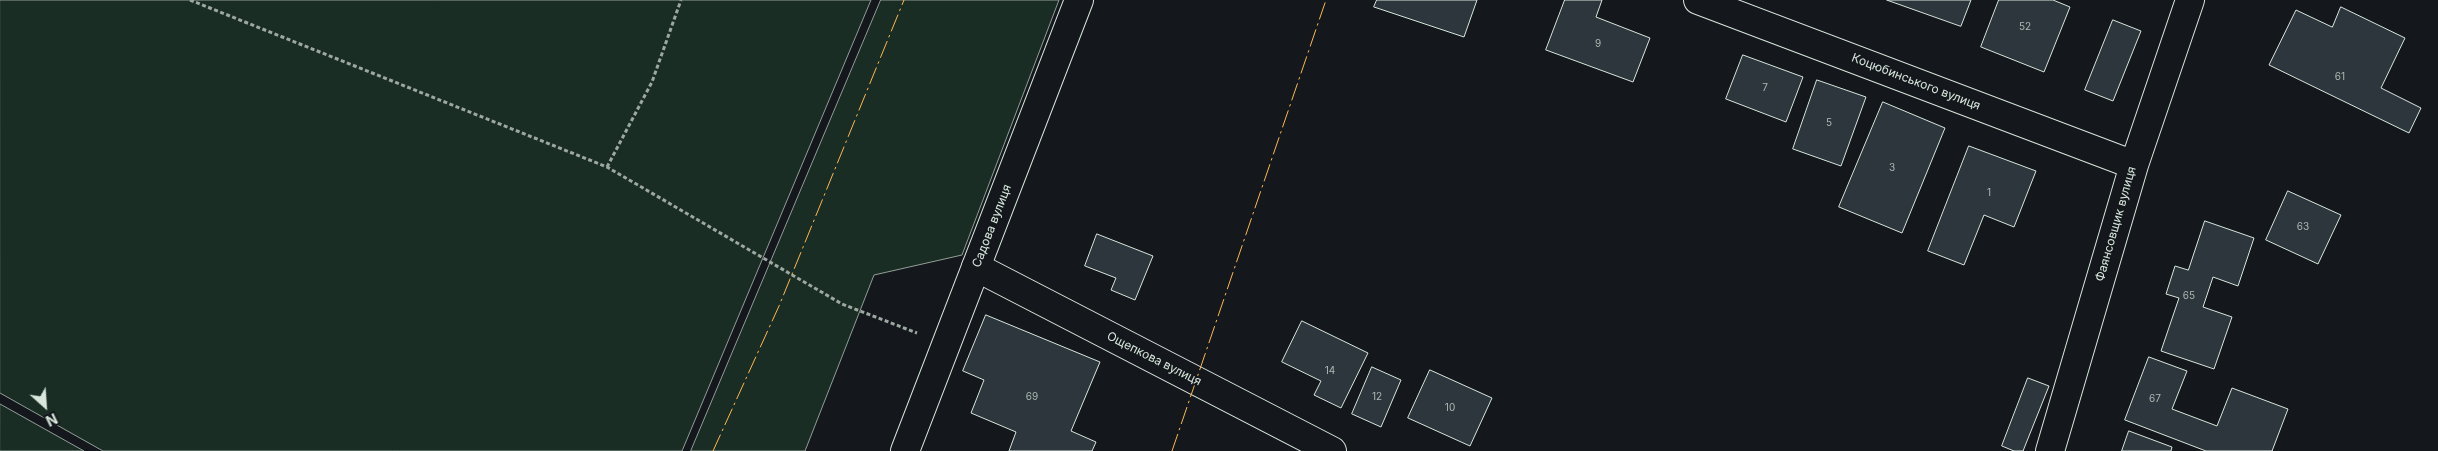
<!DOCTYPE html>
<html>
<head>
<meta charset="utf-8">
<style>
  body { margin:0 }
  #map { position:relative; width:2438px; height:451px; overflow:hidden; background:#14181c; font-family:Inter,sans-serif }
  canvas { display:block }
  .north { position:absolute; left:20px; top:381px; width:50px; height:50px; -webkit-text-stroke:4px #14181c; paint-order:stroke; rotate:154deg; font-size:14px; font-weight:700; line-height:20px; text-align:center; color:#d8e6dc }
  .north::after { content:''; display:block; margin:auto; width:18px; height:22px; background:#d8e6dc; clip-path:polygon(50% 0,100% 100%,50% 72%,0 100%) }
</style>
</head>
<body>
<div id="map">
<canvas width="2438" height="451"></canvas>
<div class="north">N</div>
</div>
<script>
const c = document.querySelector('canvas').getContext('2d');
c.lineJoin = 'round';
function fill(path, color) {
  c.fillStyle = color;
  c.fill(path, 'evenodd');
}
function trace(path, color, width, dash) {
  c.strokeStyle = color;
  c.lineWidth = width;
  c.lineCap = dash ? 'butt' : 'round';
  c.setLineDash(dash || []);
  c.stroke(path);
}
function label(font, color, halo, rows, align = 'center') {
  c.font = font + ' Inter,sans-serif';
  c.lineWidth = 4;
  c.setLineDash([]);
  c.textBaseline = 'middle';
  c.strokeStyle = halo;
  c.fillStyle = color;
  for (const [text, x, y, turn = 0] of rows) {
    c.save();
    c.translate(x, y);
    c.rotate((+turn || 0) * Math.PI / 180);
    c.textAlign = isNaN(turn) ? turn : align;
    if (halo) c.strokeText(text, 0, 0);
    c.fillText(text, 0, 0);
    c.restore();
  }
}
const green = new Path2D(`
  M0,0h871l-189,451h-579l-103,-58z
  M881,0h178l-97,255 -88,20 -69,176h-114z
  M0,404l84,47h-84z`);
fill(green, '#1a2d24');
trace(green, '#939e99', 1);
const building = new Path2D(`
  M1377,0h100l-13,37 -90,-30z
  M1565,0h37l-6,17 54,21 -17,44 -87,-32z
  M1887,0h84l-10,26z
  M1999,0h54l17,7 -26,65 -63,-25z
  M2341,7l64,31 -24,50 40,20 -12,25 -140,-68 27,-55 36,17z
  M2113,20l28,11 -28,70 -28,-11z
  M1743,55l60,22 -17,45 -60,-23z
  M1817,80l49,17 -25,69 -48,-17z
  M1883,102l62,26 -43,105 -63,-26z
  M1969,146l67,25 -22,56 -30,-12 -20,50 -36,-14z
  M2288,191l53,24 -23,49 -52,-24z
  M2205,221l49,17 -16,48 -25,-9 -10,30 29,10 -18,52 -53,-18 18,-53 -13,-4 9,-28 13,4z
  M1097,234l56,22 -18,44 -24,-10 5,-12 -31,-12z
  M986,315l114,47 -29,69 25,11 -4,9h-83l7,-19 -45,-19 13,-33 -21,-9z
  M1302,321l66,32 -27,55 -27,-13 7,-14 -39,-19z
  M2149,357l38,14 -15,38 45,17 15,-38 56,21 -16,42h-66l-81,-31z
  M1372,367l29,13 -20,47 -29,-13z
  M1430,370l62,28 -22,48 -62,-28z
  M2028,378l21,8 -26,65h-9l-12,-5z
  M2129,431l43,16 -1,4h-49z`);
fill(building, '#2c363c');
trace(building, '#d8e6dc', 1);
const minor = new Path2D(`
  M1698,0l436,165
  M976,267l356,184
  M2050,451l84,-286 56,-165`);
const tertiary = new Path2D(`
  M905,451l174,-451`);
trace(minor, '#d8e6dc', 30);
trace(tertiary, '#d8e6dc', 30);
trace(new Path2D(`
  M190,0l417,167 235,137 75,29
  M607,167l45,-85 29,-82`), '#9da8a2', 3, [4, 2.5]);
trace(minor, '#14181c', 28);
trace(tertiary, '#14181c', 28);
trace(new Path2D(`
  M713,451l66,-145 125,-306
  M1172,451l154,-451`), '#ffb74d', 1, [18, 4, 2.5, 4]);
label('10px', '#adbab4', null, [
  ["52",2025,27],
  ["9",1598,44],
  ["61",2340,77],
  ["7",1765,88],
  ["5",1829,123],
  ["3",1892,168],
  ["1",1989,193],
  ["63",2303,227],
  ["65",2189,296],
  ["14",1330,371],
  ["69",1032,397],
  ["12",1377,397],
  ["67",2155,399],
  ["10",1450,408]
]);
label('12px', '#d8e6dc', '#14181c', [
  ["Коцюбинського вулиця",1916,82,21],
  ["Фаянсовщик вулиця",2116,224,-74],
  ["Садова вулиця",992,226,-69],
  ["Ощепкова вулиця",1154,359,27]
]);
</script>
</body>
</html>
